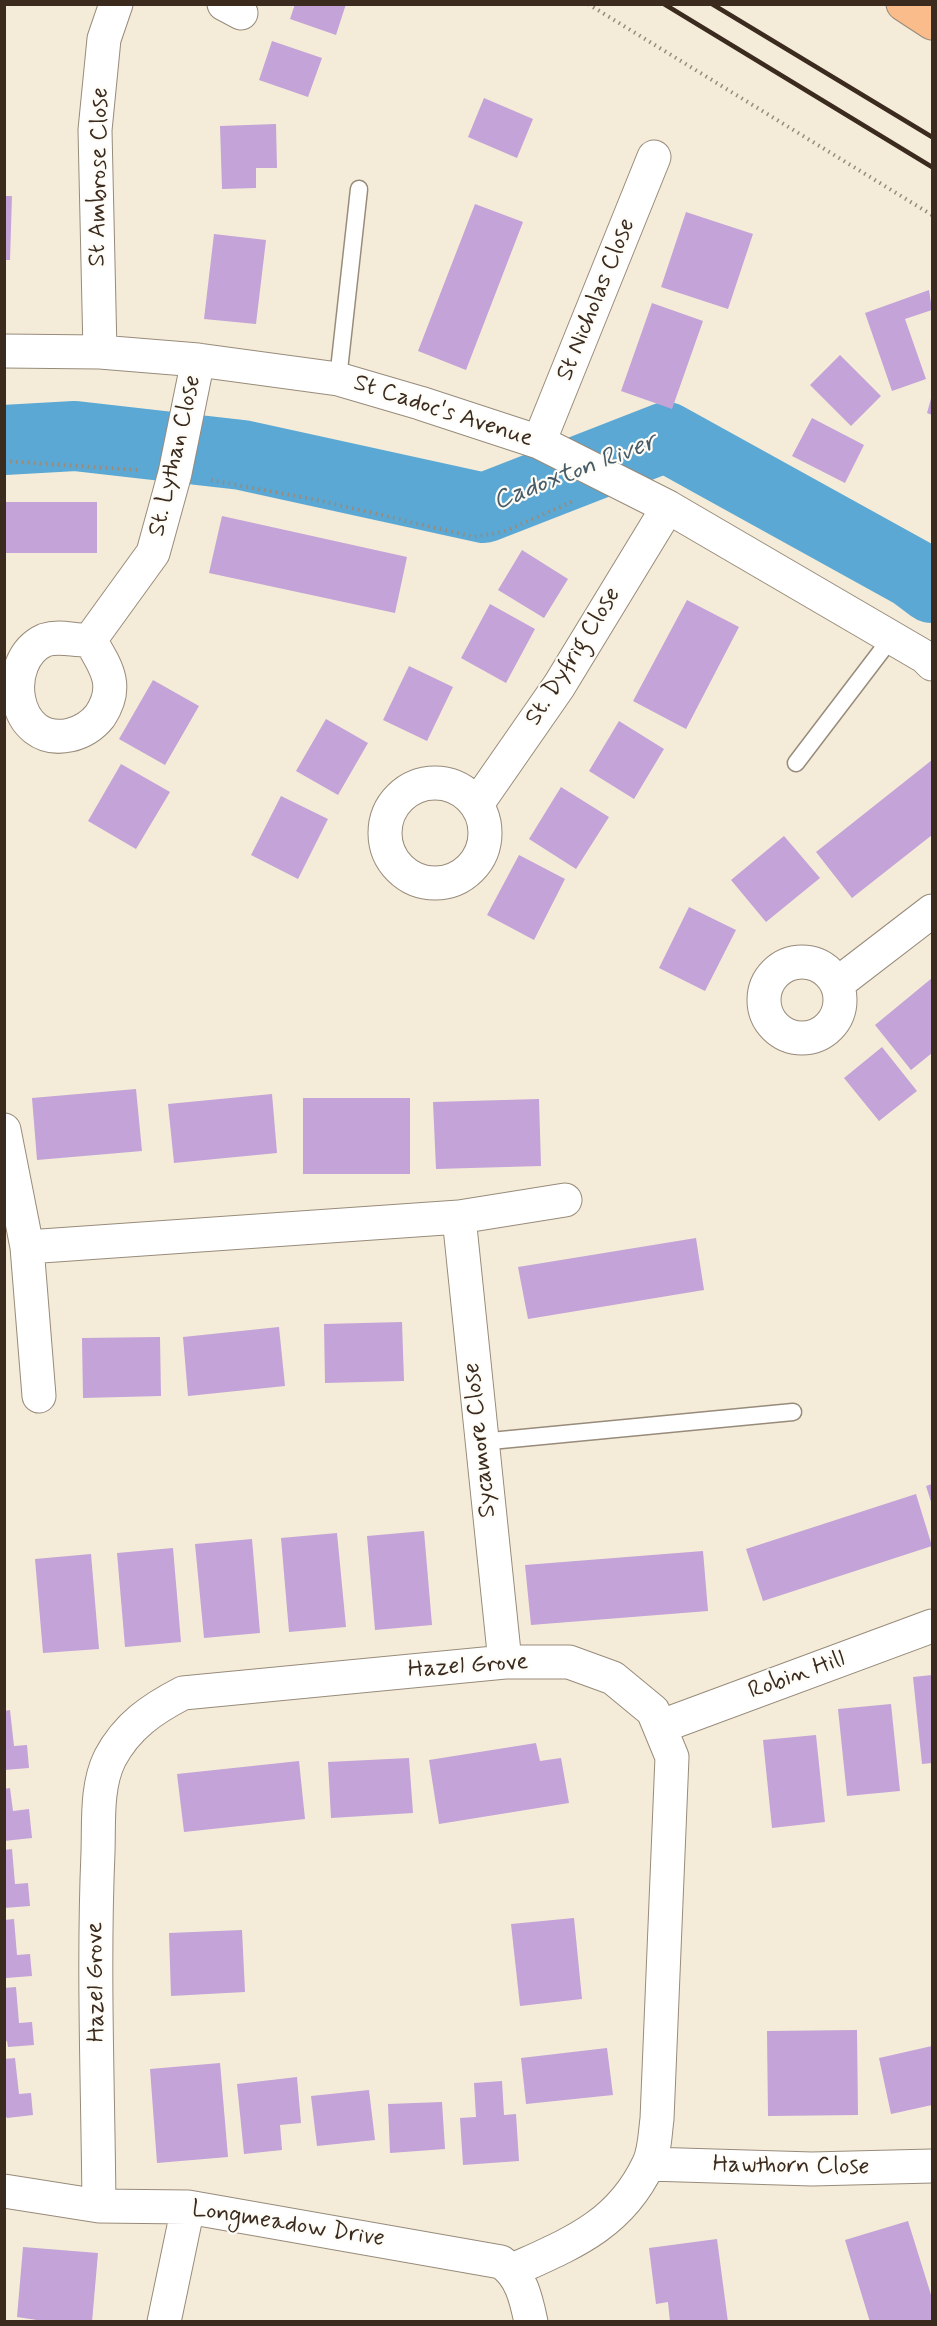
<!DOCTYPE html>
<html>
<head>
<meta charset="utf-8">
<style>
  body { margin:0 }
  #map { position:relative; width:937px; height:2326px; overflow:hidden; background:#f4ecd8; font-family:Mynerve,sans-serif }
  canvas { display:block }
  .frame { position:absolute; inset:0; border:6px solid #3b2a1e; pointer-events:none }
</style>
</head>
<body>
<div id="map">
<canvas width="937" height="2326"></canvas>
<div class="frame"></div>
</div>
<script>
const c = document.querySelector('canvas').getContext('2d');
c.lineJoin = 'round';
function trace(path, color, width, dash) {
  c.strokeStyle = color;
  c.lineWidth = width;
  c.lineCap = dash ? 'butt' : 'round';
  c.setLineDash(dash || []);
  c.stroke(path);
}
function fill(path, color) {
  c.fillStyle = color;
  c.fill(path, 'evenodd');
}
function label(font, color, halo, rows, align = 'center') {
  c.font = font + ' Mynerve,sans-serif';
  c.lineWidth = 4.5;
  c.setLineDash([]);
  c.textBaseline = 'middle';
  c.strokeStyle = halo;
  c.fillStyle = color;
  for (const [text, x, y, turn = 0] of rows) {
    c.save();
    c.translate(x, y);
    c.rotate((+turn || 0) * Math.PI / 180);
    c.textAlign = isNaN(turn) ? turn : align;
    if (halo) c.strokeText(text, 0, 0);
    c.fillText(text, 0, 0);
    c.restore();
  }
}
trace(new Path2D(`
  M4,440l71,-4 167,19 242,53 182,-71 246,136 20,15`), '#5ba8d4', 70);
fill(new Path2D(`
  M295,4h51l-10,31 -46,-16z
  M272,41l50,17 -14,39 -49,-17z
  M484,98l49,21 -16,39 -49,-21z
  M276,124l1,44h-21v20l-34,1 -2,-63z
  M4,196h8l-2,64h-6z
  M475,204l48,18 -57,148 -48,-19z
  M686,212l67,22 -25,75 -67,-22z
  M214,234l52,6 -10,84 -52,-5z
  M929,290l3,20 -27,9 21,60 -34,12 -27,-78z
  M652,303l51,18 -31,88 -51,-18z
  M840,355l41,41 -30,30 -41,-41z
  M932,395v20l-5,-2z
  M812,418l52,27 -19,38 -53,-27z
  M4,502h93v51h-93z
  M222,516l185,41 -12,56 -186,-40z
  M522,550l46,29 -24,39 -46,-28z
  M687,600l52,27 -53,102 -53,-28z
  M490,604l45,25 -29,54 -45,-25z
  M409,666l44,21 -26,54 -44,-21z
  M153,680l46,26 -34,59 -46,-26z
  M326,719l42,24 -30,52 -42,-24z
  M619,721l45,28 -30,50 -45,-28z
  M932,760v75l-80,63 -36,-46z
  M121,764l49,28 -34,57 -48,-28z
  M561,787l48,30 -33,52 -47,-30z
  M281,796l47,23 -30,60 -47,-24z
  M784,836l36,42 -54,44 -35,-42z
  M519,855l46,24 -31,61 -47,-25z
  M689,907l47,23 -31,61 -46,-23z
  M932,978v75l-21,17 -36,-45z
  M882,1047l35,44 -38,30 -35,-43z
  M136,1089l6,62 -105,9 -5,-62z
  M272,1094l5,59 -103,10 -6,-59z
  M303,1098h107v76h-107z
  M539,1099l2,67 -105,3 -3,-67z
  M696,1238l8,52 -176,29 -10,-52z
  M402,1322l2,59 -79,2 -1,-59z
  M279,1327l6,59 -97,10 -5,-59z
  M160,1337l1,59 -78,2 -1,-60z
  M932,1484v21l-6,-19z
  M916,1494l16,52 -169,55 -17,-52z
  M424,1531l8,94 -57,5 -8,-94z
  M337,1533l9,94 -57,5 -8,-94z
  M252,1539l8,94 -56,5 -9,-94z
  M173,1548l8,94 -56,5 -8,-94z
  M703,1551l5,60 -177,14 -6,-60z
  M91,1554l8,95 -56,4 -8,-94z
  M932,1675v88l-10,1 -9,-87z
  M891,1704l9,87 -53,5 -9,-87z
  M10,1710l4,36 13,-1 2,23 -25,2v-59z
  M816,1735l9,87 -53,6 -9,-88z
  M536,1743l4,18 21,-3 8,45 -130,21 -10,-64z
  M409,1758l4,55 -82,5 -3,-56z
  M299,1761l6,58 -121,13 -7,-58z
  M10,1788l3,23 16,-2 3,29 -28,3v-52z
  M12,1849l3,35 13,-1 2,23 -26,2v-58z
  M574,1918l8,81 -62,7 -9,-82z
  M14,1919l3,36 13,-1 2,22 -26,2 -2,-58z
  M242,1930l3,62 -74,4 -2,-63z
  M16,1987l3,36 13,-1 2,23 -26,2 -1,-6 -3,1v-54z
  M857,2030l1,85 -90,1 -1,-85z
  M932,2046v59l-41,9 -12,-56z
  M607,2048l6,47 -87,9 -5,-46z
  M15,2058l4,36 12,-1 2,22 -26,3 -3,-5v-54z
  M220,2063l8,94 -71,6 -7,-94z
  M297,2077l4,46 -21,2 2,25 -38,4 -7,-70z
  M502,2081l2,34 12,-1 3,47 -56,4 -3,-47 16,-1 -2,-34z
  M369,2090l6,50 -58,6 -6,-50z
  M442,2102l3,47 -55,4 -2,-49z
  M908,2221l24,77v24h-62l-25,-82z
  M717,2239l11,83h-58l-2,-20 -12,2 -7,-56z
  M23,2247l75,6 -6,69h-42l-33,-5z`), '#c3a3d8');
const lane = new Path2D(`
  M338,379l21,-190
  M796,763l96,-126
  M480,1442l313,-30`);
const street = new Path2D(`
  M224,4l17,9
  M4,351l96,1 98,8 140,19 82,24 119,39 129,65 257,150 7,7
  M100,352l-5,-222 9,-91 12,-35
  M539,442l115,-285
  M90,640c16,27 30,46 10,76 -8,10 -17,16 -30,19 -58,13 -70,-75 -25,-95 15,-5 30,1 45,0l63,-87 22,-80 23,-113
  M385 833a50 50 0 1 1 100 0a50 50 0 1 1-100 0Z
  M477,804l82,-118 109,-179
  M764 1000a38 38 0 1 1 76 0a38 38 0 1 1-76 0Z
  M837,984l95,-73
  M4,1130l23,117 12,149
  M459,1217l106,-17
  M27,1247l432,-30 46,445
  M662,1726l270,-100
  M649,2164l163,5 120,-3
  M4,2191l95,15 89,1 313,55c20,13 25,36 30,60
  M99,2206c-1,-118 -6,-236 -1,-354 1,-30 -2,-66 12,-94 17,-32 42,-49 73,-65l322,-31h64l44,16 40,33 19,46 -15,362c-2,14 -2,33 -9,46 -29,61 -78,79 -135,105
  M164,2322l24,-115`);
const primary = new Path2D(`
  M903,4l29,19`);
trace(lane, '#988b7b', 19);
trace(street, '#988b7b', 35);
trace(primary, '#988b7b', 35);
trace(new Path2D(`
  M588,4l344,211
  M4,461l134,9
  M211,480l111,21 152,36 29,-5 71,-31`), '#988b7b', 4, [1.5, 4.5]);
trace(lane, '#fff', 16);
trace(street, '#fff', 33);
trace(primary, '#f9bc8a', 33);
trace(new Path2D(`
  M664,4l268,163
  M712,4l220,133`), '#3b2a1e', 4.5);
label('24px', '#3b2a1e', '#fdfcf7', [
  ["St Ambrose Close",100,177,-89],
  ["St Nicholas Close",597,300,-68],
  ["St Cadoc's Avenue",443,412,18],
  ["St. Lythan Close",176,456,-77],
  ["St. Dyfrig Close",574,657,-58],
  ["Sycamore Close",481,1440,-96],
  ["Hazel Grove",468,1667,-4],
  ["Robin Hill",797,1676,-20],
  ["Hazel Grove",97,1982,-91],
  ["Hawthorn Close",791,2167,1],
  ["Longmeadow Drive",288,2225,9]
]);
label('italic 26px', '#485c67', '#fdfcf7', [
  ["Cadoxton River",575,473,-21]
]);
</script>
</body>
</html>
